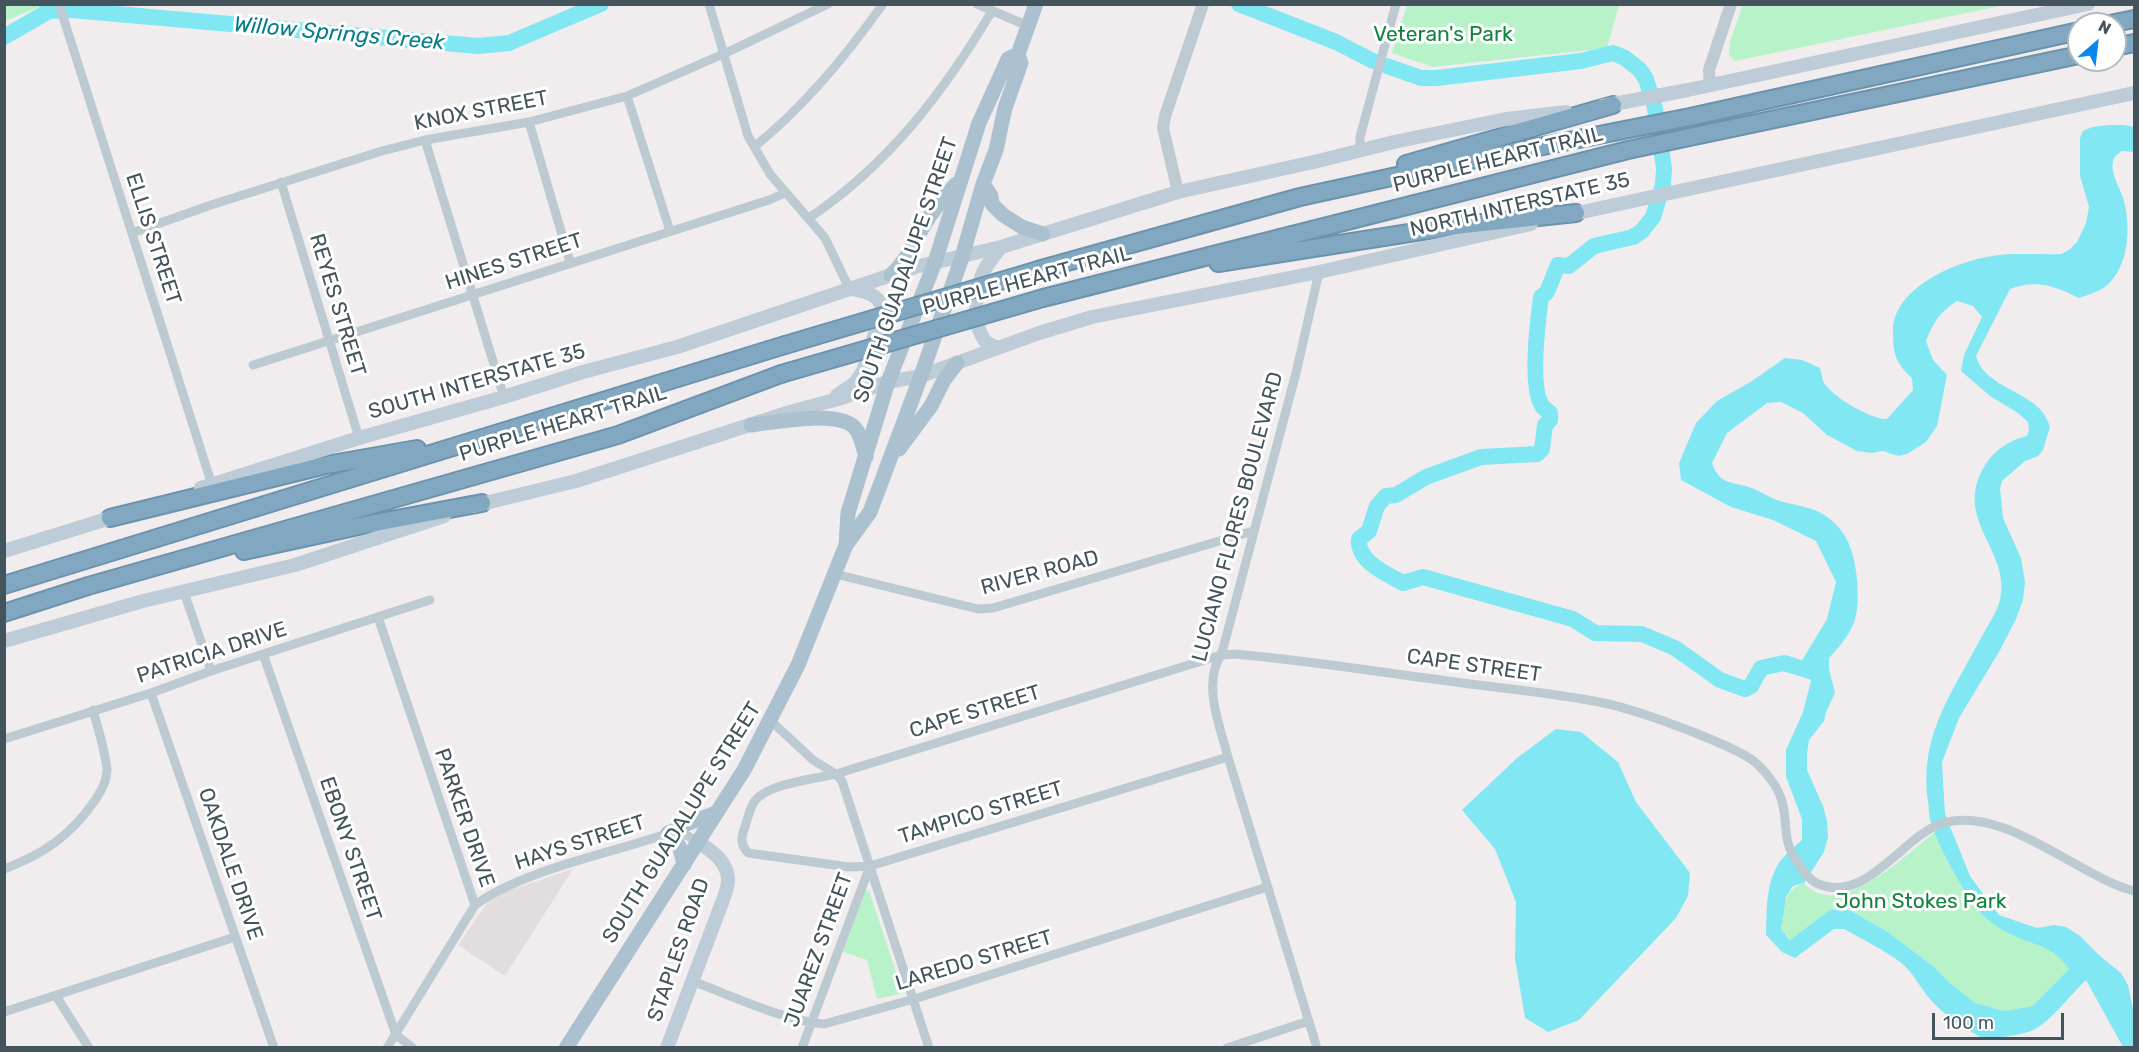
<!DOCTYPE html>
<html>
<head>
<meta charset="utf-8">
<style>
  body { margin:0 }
  #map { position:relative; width:2139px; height:1052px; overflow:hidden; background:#f1edee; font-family:Rubik,sans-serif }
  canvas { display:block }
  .frame { position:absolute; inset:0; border:6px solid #44545d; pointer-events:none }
  .north { position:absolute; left:2067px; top:12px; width:60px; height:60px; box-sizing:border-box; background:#fff; border:2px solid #b4bbbe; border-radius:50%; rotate:28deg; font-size:16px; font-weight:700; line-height:24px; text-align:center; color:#44545d }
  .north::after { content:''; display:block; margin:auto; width:21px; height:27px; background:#0a87ee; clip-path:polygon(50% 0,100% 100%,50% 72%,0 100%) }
  .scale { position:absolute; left:1932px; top:1013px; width:132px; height:27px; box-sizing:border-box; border:3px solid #44545d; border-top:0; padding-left:8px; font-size:18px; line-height:21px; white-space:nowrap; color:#44545d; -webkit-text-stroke:4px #fff; paint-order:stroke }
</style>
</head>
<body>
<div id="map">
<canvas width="2139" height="1052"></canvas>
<div class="frame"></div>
<div class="north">N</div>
<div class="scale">100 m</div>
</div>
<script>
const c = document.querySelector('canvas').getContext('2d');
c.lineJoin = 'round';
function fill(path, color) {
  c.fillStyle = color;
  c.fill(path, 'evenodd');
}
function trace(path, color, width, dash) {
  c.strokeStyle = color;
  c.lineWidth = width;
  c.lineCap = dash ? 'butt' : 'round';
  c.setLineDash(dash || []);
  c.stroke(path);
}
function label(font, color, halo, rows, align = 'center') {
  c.font = font + ' Rubik,sans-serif';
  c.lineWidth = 6;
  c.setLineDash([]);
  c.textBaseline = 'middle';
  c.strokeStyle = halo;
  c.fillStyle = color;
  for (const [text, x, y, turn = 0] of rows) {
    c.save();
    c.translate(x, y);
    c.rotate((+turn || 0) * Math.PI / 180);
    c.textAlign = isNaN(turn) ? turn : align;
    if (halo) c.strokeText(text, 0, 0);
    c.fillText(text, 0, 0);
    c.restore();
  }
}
fill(new Path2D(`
  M573,869l-68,107 -47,-31 29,-42 20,-12z`), '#e2dee0');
fill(new Path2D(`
  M5,4h38v1l-38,16z
  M1407,5v-1l212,1 -12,43 -174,19 -41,-14z
  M1743,5v-1l262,1 -270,56 -6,-6 1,-14z
  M1935,832l34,65 11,15 32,23 43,17 14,17 -35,37 -30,5 -29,-8 -26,-21 -16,-16 -45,-34 -39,-22 -58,30 -10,-11c3,-20 1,-39 23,-46 34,40 104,-30 131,-51z
  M865,890l4,1 34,102 -26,6 -10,-39 -24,-8z`), '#b8f2c8');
fill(new Path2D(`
  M2109,125h15l10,2v25l-12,-1c-3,2 -8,5 -9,10 -3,13 8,28 11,40 7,27 5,67 -19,86 -8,5 -17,8 -26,11 -23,-12 -44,-19 -69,-9l-34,67c7,28 46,34 65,54 4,5 7,11 9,17l-7,23 -5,6 -13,5 -23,20 -2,7 3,30 18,40 4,24 -2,18 -7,19 -17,33 -40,66 -17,44 3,52 25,62 29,39 38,13 17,-3 12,2 14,9 19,19 22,18 7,12 6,29v33h-11l-37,-67c-15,14 -37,44 -55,51 -14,5 -32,6 -46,9 -20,-12 -41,-24 -56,-42 -10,-12 -16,-26 -29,-36 -17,-13 -37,-22 -56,-33h-10l-39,29 -13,-6 -16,-17c1,-25 -1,-53 15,-75 6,-7 14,-14 21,-20v-21l-16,-42v-27l17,-38 8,-31 -10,-19 26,-43 9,-37 -20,-41 -43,-21 -42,-13 -50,-27 -2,-17 17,-40 21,-22 35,-20 33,-23 17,2 18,8c1,4 2,9 3,13 7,15 49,39 64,38l26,-29 -1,-12c-16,-15 -19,-23 -19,-45 -2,-43 58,-69 93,-76 24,-5 51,-2 75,-3l8,-4 8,-8 9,-19 3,-16 -9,-31v-38l3,-7 9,-4zM1957,301l16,5 9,11 -18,38 -3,16 29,25 28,17 10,9 1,8 -2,6c-15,3 -31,13 -40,26 -38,57 25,87 13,138 -3,12 -12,25 -18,36 -29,56 -63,98 -54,165 1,7 1,16 3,22 6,21 34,72 48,88 9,10 21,18 33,24 25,12 39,9 57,34l-36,37 -29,5 -29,-8 -26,-21 -16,-16 -45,-34 -39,-22h-19l-40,30 -9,-11 5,-32 7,-11 11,-3 20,-31 4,-15 -1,-16 -4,-15 -16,-36v-16l2,-14 15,-19 2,-9 9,-19 -6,-24v-11c26,-28 31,-40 28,-79 -3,-29 -11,-54 -40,-68 -12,-5 -27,-7 -40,-11 -9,-3 -17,-9 -25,-12 -20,-7 -32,-2 -40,-25l15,-30 40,-30 14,-1 22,11 24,22 30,16 15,2 11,-2 15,5 9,-2 19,-12 11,-16 10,-51 -14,-15 -7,-19c8,-20 13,-28 31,-40z
  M1556,729l25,3 37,30 18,40 54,71 -2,23 -12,22 -97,102 -31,12 -23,-14 -10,-59 1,-57 -21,-53 -33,-39 55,-52z`), '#81e8f3');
trace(new Path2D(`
  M37,4l12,7`), '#81e8f3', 3);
trace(new Path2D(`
  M1239,4l97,38 37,19
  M4,37l45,-26 23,-1 406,36 31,-3 92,-39
  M1387,66l34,12h16l144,-17 32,-8 12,5 15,12 6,9 9,29 9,60 -1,17 -10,32 -11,14 -9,6 -39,9 -25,20 -11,-1 -11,27 -6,5c-3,23 -12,92 2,110 2,2 5,4 7,6v7l-5,5 -3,24 -5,5 -56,3 -55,20 -30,18 -10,1 -9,10 -8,25 -10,8c-2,23 28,35 44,44l20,-6 150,42 22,14 47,1 33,14 45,32 25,9 6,-3 10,-18 23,-5 36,11`), '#81e8f3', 16);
const motorway = new Path2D(`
  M2110,24l24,-5
  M2115,47l19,-4
  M1406,164l207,-59
  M1218,263l236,-37 122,-13
  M1038,270l262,-73 147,-32 243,-48 389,-86
  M1043,298l585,-148 451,-95
  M110,518l216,-53 91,-16
  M244,551l115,-25 123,-23
  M4,585l781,-240
  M4,613l84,-27 530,-151 163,-61`);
trace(motorway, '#6c92ad', 20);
trace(new Path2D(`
  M59,4l153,481
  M709,4l39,132 22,38 55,64 24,50
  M977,4l51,22
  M627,96l43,135
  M529,122l41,140
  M425,140l79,257
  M754,147c50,-40 92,-91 129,-143
  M1360,150v-13l36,-133
  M281,182l78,256
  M809,218c80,-54 134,-125 183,-207
  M132,233l79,-28 171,-54 43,-11 104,-18 98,-26 103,-45 98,-47
  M253,365l516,-165 16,-7
  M835,574l143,35 15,-1 260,-77
  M184,592l27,79
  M378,617l97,288
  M263,654l133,381 17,13
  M151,693l123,355
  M771,721l42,39 23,14 6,7 87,267
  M4,739l147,-46 60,-22 219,-71
  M1228,757l-358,109 -21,1 -101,-14c-8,-9 -7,-16 -3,-26 2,-7 4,-16 8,-23 10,-20 61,-25 83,-30l385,-119 14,-1c69,6 137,17 206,26 54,8 110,12 163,23 31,7 60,18 89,29 19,8 39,15 56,26 11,6 25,24 30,35 12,26 -1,45 21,73 5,8 10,14 18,18 49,20 84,-48 125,-61 62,-18 134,53 191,68
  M4,869c38,-14 66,-33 89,-66 7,-10 14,-21 14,-34 -2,-19 -9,-40 -14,-59
  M692,981c38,14 93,40 132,43l90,-25 353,-112
  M56,996l33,52
  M4,1012l231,-75
  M387,1048l88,-143c52,-37 136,-51 197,-73l11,1 15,9
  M802,1048l68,-182
  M1227,1048l82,-27
  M1317,1048l-89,-291c-7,-27 -21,-61 -13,-89 3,-8 7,-15 9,-23l72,-272 23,-101`), '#bdcad1', 9);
trace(new Path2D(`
  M1710,85l-1,-15 22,-66
  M1178,192l-15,-64 2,-12 38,-112`), '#bdcad1', 12);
trace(new Path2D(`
  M1603,106l85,-16 400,-86
  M1568,215l566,-122
  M997,348c-4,-2 -9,-4 -12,-7 -13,-17 -10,-47 -3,-66 4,-10 12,-19 19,-28
  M837,395l18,-12 8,-12 20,-63c-6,-14 -17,-17 -32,-19
  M201,488l158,-50 145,-41 79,-25 94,-25 238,-80 86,-20 177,-55 140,-31 76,-19 112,-23 60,-7
  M473,506l103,-25 214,-69 48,-13 50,-17 33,-6 118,-43 53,-16 227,-45 212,-48
  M4,551l116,-36
  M4,641l139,-40 152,-36 149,-49
  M667,1048l56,-148c2,-6 5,-13 5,-20 0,-18 -16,-29 -30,-38`), '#bdccd7', 14);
trace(new Path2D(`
  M983,184l8,12 1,8 11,11 19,12 21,7
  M891,275c17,-15 22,-32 33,-50 9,-15 20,-28 32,-41
  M751,425c24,-3 85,-15 103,2 7,7 9,20 12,30
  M899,449l32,-43 13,-26 13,-17
  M846,545l2,-32 40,-131 47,-120 44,-139 29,-64 10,-5
  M672,832l9,-6 35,-13
  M668,833c12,9 13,18 16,32
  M566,1048l178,-278 54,-105 48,-120 24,-33 51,-136 41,-119 21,-73 13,-34 9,-42 16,-45 -3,-9 18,-50`), '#abc1cf', 15);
trace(motorway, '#81a7c1', 16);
const motorwayBridge = new Path2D(`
  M785,345l253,-75
  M781,374l262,-76`);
trace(motorwayBridge, '#6c92ad', 20, []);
trace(motorwayBridge, '#81a7c1', 16);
label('21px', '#0f843d', '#fff', [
  ["Veteran's Park",1443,35],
  ["John Stokes Park",1921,902]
]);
label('21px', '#44545d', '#fff', [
  ["KNOX STREET",481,111,-11],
  ["PURPLE HEART TRAIL",1498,160,-14],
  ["NORTH INTERSTATE 35",1520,205,-13],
  ["ELLIS STREET",153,239,72],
  ["HINES STREET",514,262,-18],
  ["SOUTH GUADALUPE STREET",906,270,-71],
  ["PURPLE HEART TRAIL",1027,281,-15],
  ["REYES STREET",337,305,73],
  ["SOUTH INTERSTATE 35",477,382,-16],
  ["PURPLE HEART TRAIL",563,424,-17],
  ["LUCIANO FLORES BOULEVARD",1238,517,-75],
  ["RIVER ROAD",1040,573,-15],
  ["PATRICIA DRIVE",212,653,-18],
  ["CAPE STREET",1474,666,8],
  ["CAPE STREET",975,712,-17],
  ["TAMPICO STREET",981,813,-17],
  ["PARKER DRIVE",464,818,71],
  ["SOUTH GUADALUPE STREET",682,823,-58],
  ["HAYS STREET",580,843,-18],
  ["EBONY STREET",350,849,71],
  ["OAKDALE DRIVE",230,864,71],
  ["STAPLES ROAD",679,950,-71],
  ["JUAREZ STREET",819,950,-70],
  ["LAREDO STREET",974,961,-17]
]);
label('italic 22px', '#057e8a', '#fff', [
  ["Willow Springs Creek",339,34,5]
]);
</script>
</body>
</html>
